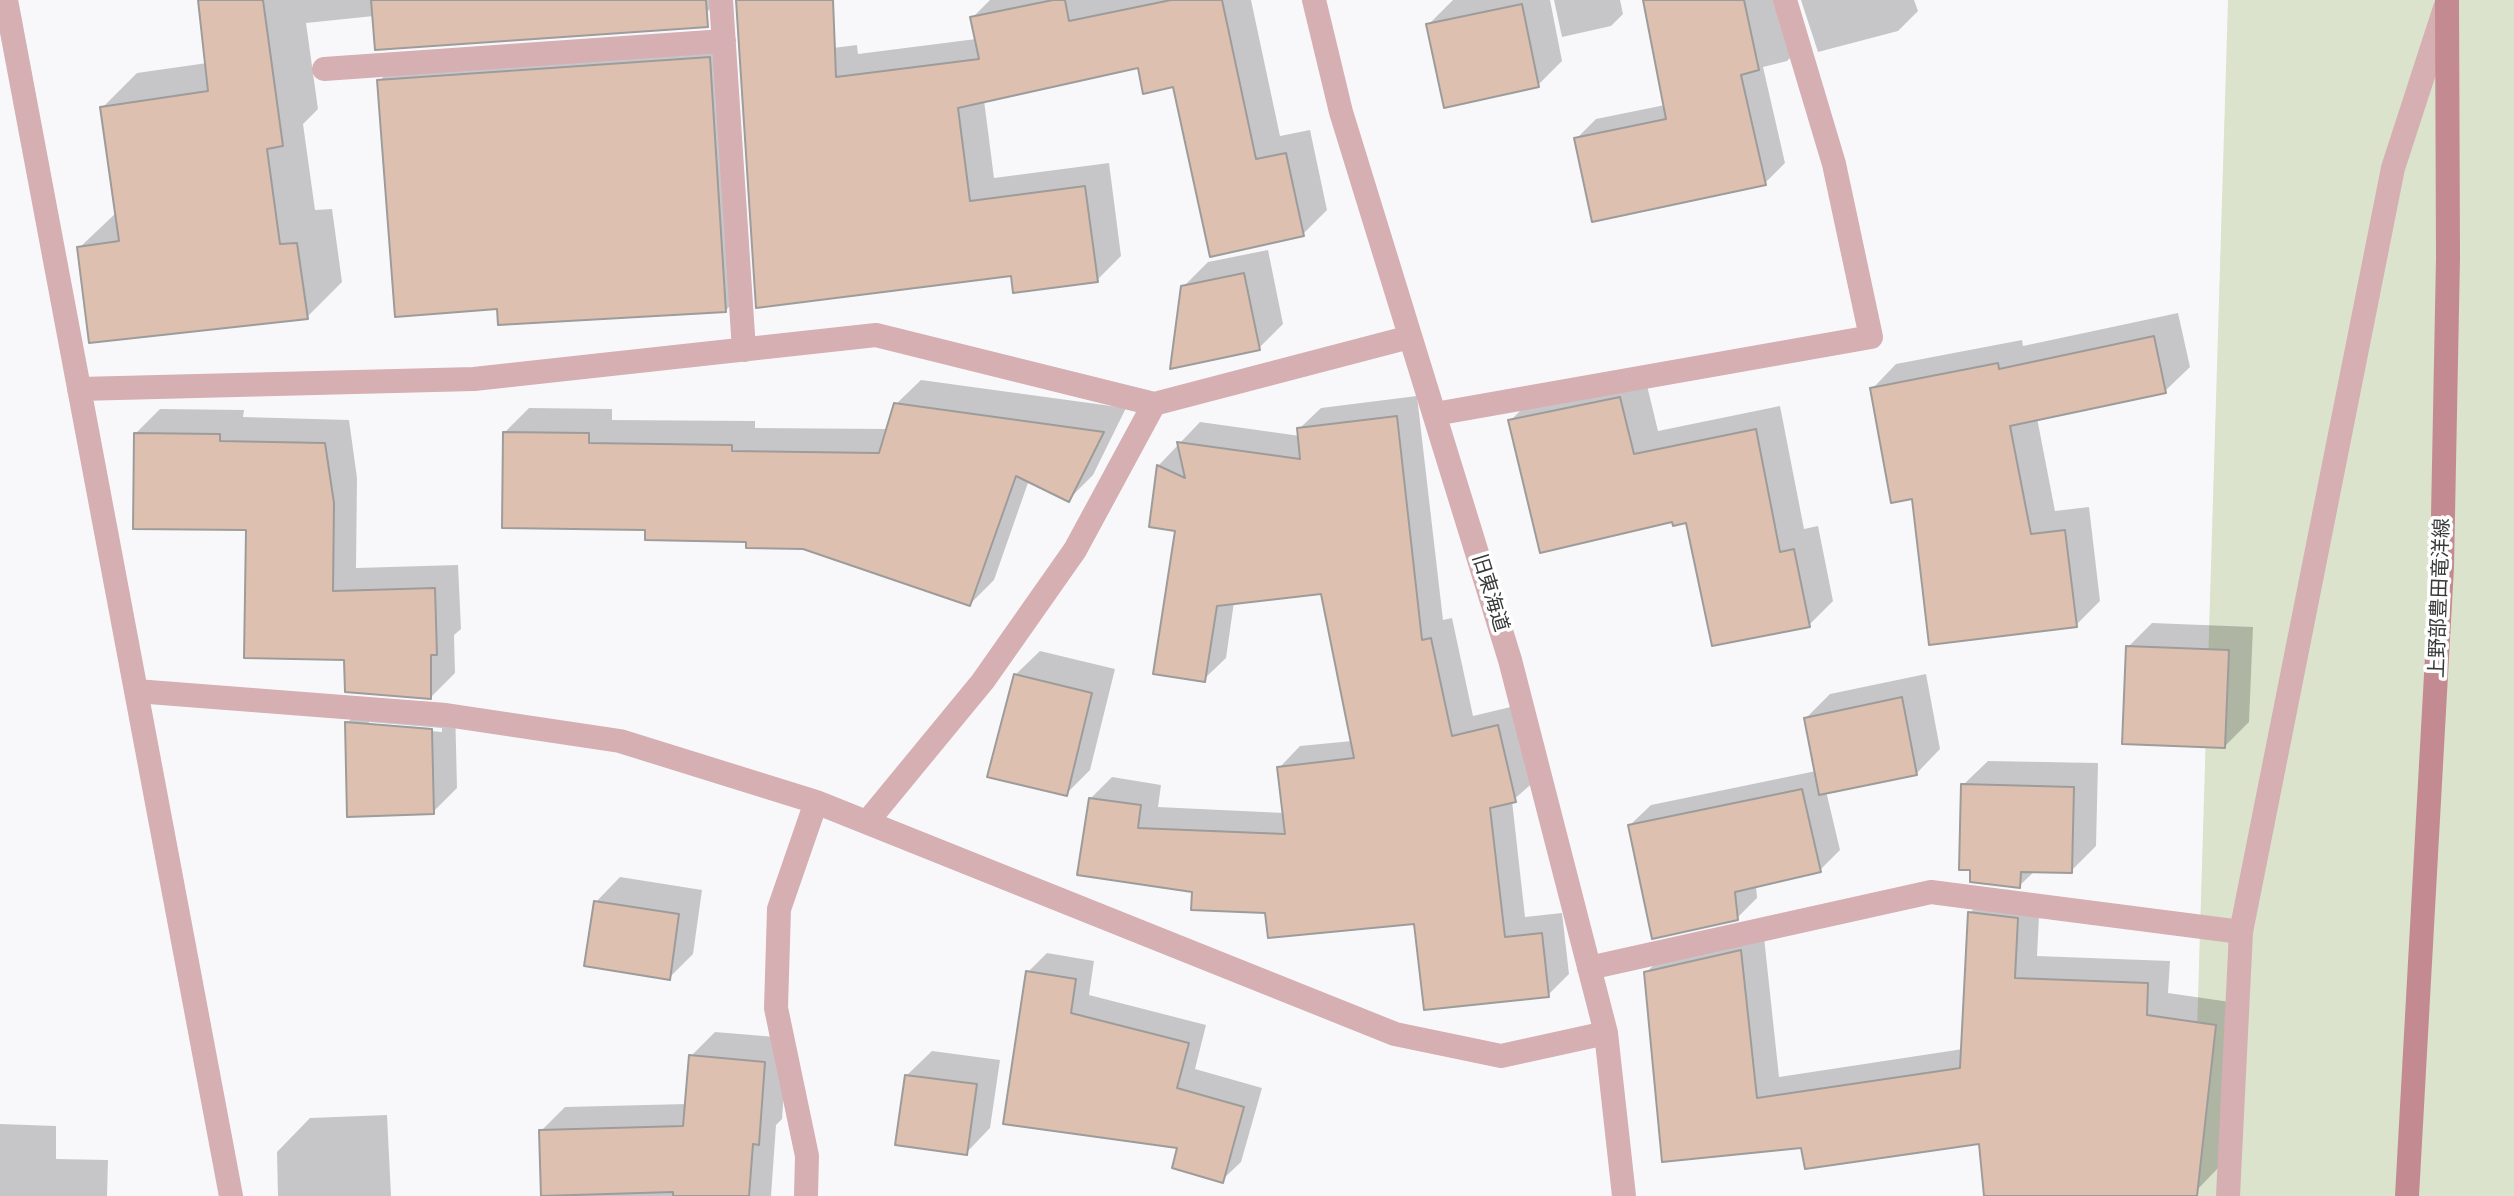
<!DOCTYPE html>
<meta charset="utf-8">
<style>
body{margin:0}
canvas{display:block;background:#f8f8fb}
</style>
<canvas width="2514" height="1196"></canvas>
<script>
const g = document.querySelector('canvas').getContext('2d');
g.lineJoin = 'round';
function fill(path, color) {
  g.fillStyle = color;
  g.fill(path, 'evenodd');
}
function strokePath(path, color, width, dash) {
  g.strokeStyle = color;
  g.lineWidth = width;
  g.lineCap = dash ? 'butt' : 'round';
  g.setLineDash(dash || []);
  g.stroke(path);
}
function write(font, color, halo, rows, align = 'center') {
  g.font = font + ' "Noto Sans","Noto Sans JP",sans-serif';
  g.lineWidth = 7;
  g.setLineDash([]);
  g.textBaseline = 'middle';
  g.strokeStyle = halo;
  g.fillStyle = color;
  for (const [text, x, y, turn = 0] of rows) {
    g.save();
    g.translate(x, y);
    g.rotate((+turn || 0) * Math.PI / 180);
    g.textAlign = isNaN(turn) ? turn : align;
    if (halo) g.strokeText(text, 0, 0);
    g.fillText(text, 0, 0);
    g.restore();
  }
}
fill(new Path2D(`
 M2228,0H2514V1196H2192Z`), '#dbe3cc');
fill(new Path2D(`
 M200,0H719L693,26L374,16L306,23L318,109L303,124L315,210L332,209L342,282L307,317L79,248L117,212L102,108L137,73L207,63Z
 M990,0H1251L1280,136L1310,130L1327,210L1303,234L1175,85L1139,66L984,100L994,178L1109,163L1121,256L1097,280L1012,274L768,56L857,45L858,54L976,39L972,18Z
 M1453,0H1550L1562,61L1538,85L1429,24Z
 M1554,0H1620L1623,14L1611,26L1562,37Z
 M1645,0H1796L1807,41L1787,61L1763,67L1785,163L1765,183L1576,139L1596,119L1665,105Z
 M1801,0H1914L1918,11L1898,31L1818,52Z
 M720,35L750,286L726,310L499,307L379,81L404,57Z
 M1268,250L1283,324L1259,348L1183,287L1208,262Z
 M2178,313L2190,367L2165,391L2037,418L2055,511L2089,507L2100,601L2076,625L1913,497L1872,389L1896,364L2022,340L2023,346Z
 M1644,373L1658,431L1780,406L1804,529L1818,526L1833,601L1809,625L1688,521L1674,519L1510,421L1534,397Z
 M921,380L1126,408L1093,475L1069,499L1029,480L994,580L970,604L803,547L648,528L505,432L529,408L612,409V420L755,421V428L889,429L896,404Z
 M1417,396L1443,620L1452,618L1473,716L1519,705L1536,780L1512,801L1525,917L1562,913L1569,974L1548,995L1416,921L1267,911L1194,891L1091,798L1112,777L1161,785L1158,807L1284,813L1279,768L1300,746L1352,741L1323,592L1234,602L1226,658L1204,679L1178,529L1151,525L1159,465L1200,422L1300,436L1299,429L1321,408Z
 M160,409L244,410L243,417L349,420L357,478L356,568L458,565L461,629L454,635L455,673L431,697L346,658L248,528L136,433Z
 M2152,623L2253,627L2249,722L2225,746L2128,647Z
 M1040,651L1115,669L1090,770L1066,794L1015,675Z
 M1926,674L1940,749L1916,774L1826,791L1840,850L1820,870L1756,885L1757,898L1737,918L1630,825L1651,805L1816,771L1806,718L1830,694Z
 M372,699L455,705L457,788L433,812L347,723ZM369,722L442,728V732L369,726Z
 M1988,761L2098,763L2096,846L2071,871L2036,870L2019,886L1963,785Z
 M620,877L702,890L693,954L669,978L596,902Z
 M1992,890L2040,896L2037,956L2170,961L2168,993L2237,1003L2219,1167L2197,1190L2132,1196H1986L1981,1142L1803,1146L1664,1160L1646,973L1668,950L1763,928L1779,1077L1963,1049L1970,913Z
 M1047,953L1094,961L1089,995L1206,1025L1195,1069L1262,1088L1241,1162L1222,1180L1180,1147L1028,972Z
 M715,1032L788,1038L782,1119L776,1125L771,1196H543L541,1131L565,1107L687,1104L691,1056Z
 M932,1051L1000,1060L990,1128L966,1153L907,1075Z
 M387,1115L391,1196H278L277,1152L310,1118Z
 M0,1124L56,1126V1159L108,1160L107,1196H0Z`), '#0003');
const building = new Path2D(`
 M198,0H263L283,146L267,149L280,244L297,243L308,319L89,343L77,247L119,241L100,107L208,91Z
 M371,0H706L708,27L375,50Z
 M736,0H833L836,77L979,59L970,17L1053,0H1065L1069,21L1171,0H1222L1256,159L1286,153L1304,236L1210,257L1173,87L1143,94L1138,68L958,108L970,201L1085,186L1098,282L1013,293L1011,276L756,308Z
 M1643,0H1744L1759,70L1741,75L1766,185L1592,222L1574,138L1666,119Z
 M1522,4L1539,87L1444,108L1426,24Z
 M710,57L726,312L498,325L497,309L395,317L377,80Z
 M1244,273L1260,350L1170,369L1181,286Z
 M2154,336L2166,393L2010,426L2031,534L2065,530L2077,627L1929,645L1912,499L1891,503L1870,388L1998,363L1999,369Z
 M1620,397L1634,454L1756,429L1780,552L1794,549L1810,627L1712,646L1686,523L1673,526L1672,522L1540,553L1508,420Z
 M894,403L1104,432L1069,502L1016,476L970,606L803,549L746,548V542L645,540V530L502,528L503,432L589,433V443L732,445V451L879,453Z
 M1397,416L1422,640L1431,638L1452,736L1498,725L1516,802L1490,808L1505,937L1542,933L1549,997L1424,1010L1414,924L1268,938L1265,913L1191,910L1192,892L1077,875L1089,798L1141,805L1138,828L1285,834L1277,767L1354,758L1321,594L1217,606L1205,682L1153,674L1175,531L1149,527L1157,465L1185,478L1177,442L1300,459L1297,428Z
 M134,433L220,434V441L325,443L334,503L333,591L435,588L437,655H431V699L345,692L344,660L244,658L246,530L133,529Z
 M2126,646L2229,650L2225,748L2122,744Z
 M1014,674L1092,693L1067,796L987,777Z
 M1902,697L1917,775L1819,795L1804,718Z
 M345,722L432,729L434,814L347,817Z
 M1961,784L2074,787L2072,873L2021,872L2020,888L1970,882V870H1959Z
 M1802,789L1821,872L1735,892L1738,920L1652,939L1628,825Z
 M594,901L679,914L670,980L584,966Z
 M1968,912L2018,918L2015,978L2148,983L2147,1015L2216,1025L2197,1196H1984L1979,1144L1805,1169L1801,1148L1662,1162L1644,972L1741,950L1757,1098L1960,1068Z
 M1026,971L1076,979L1071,1013L1189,1043L1177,1088L1244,1107L1223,1183L1172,1168L1177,1148L1003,1124Z
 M689,1055L765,1062L759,1145L753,1144L749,1196H673V1192L541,1196L539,1130L683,1126Z
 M905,1075L977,1084L967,1155L895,1145Z`);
fill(building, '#ddc0b0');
strokePath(building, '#9e9c9a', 2);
strokePath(new Path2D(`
 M6,0L231,1196
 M721,0L744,350
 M1314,0L1341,112L1510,660L1606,1033L1624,1196
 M324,69L724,41
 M79,389L474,379L876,335L1154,404L1410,337
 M1435,414L1871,337L1834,164L1785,0
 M136,691L446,715L620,741L816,802L1395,1034L1501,1056L1606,1033
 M867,822L983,681L1075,550L1154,404
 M1589,968L1931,892L2241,932
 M806,1196L807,1156L776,1008L779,909L816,802
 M2228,1196L2241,932L2393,168L2445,8`), '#d6afb3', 24);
strokePath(new Path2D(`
 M2407,1196L2442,567L2448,258L2447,0`), '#c38b91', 24);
write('20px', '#373839', '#fff', [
 ["旧東海道",1490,593,73],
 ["上野部豊田竜洋線",2440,598,-88]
]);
</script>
